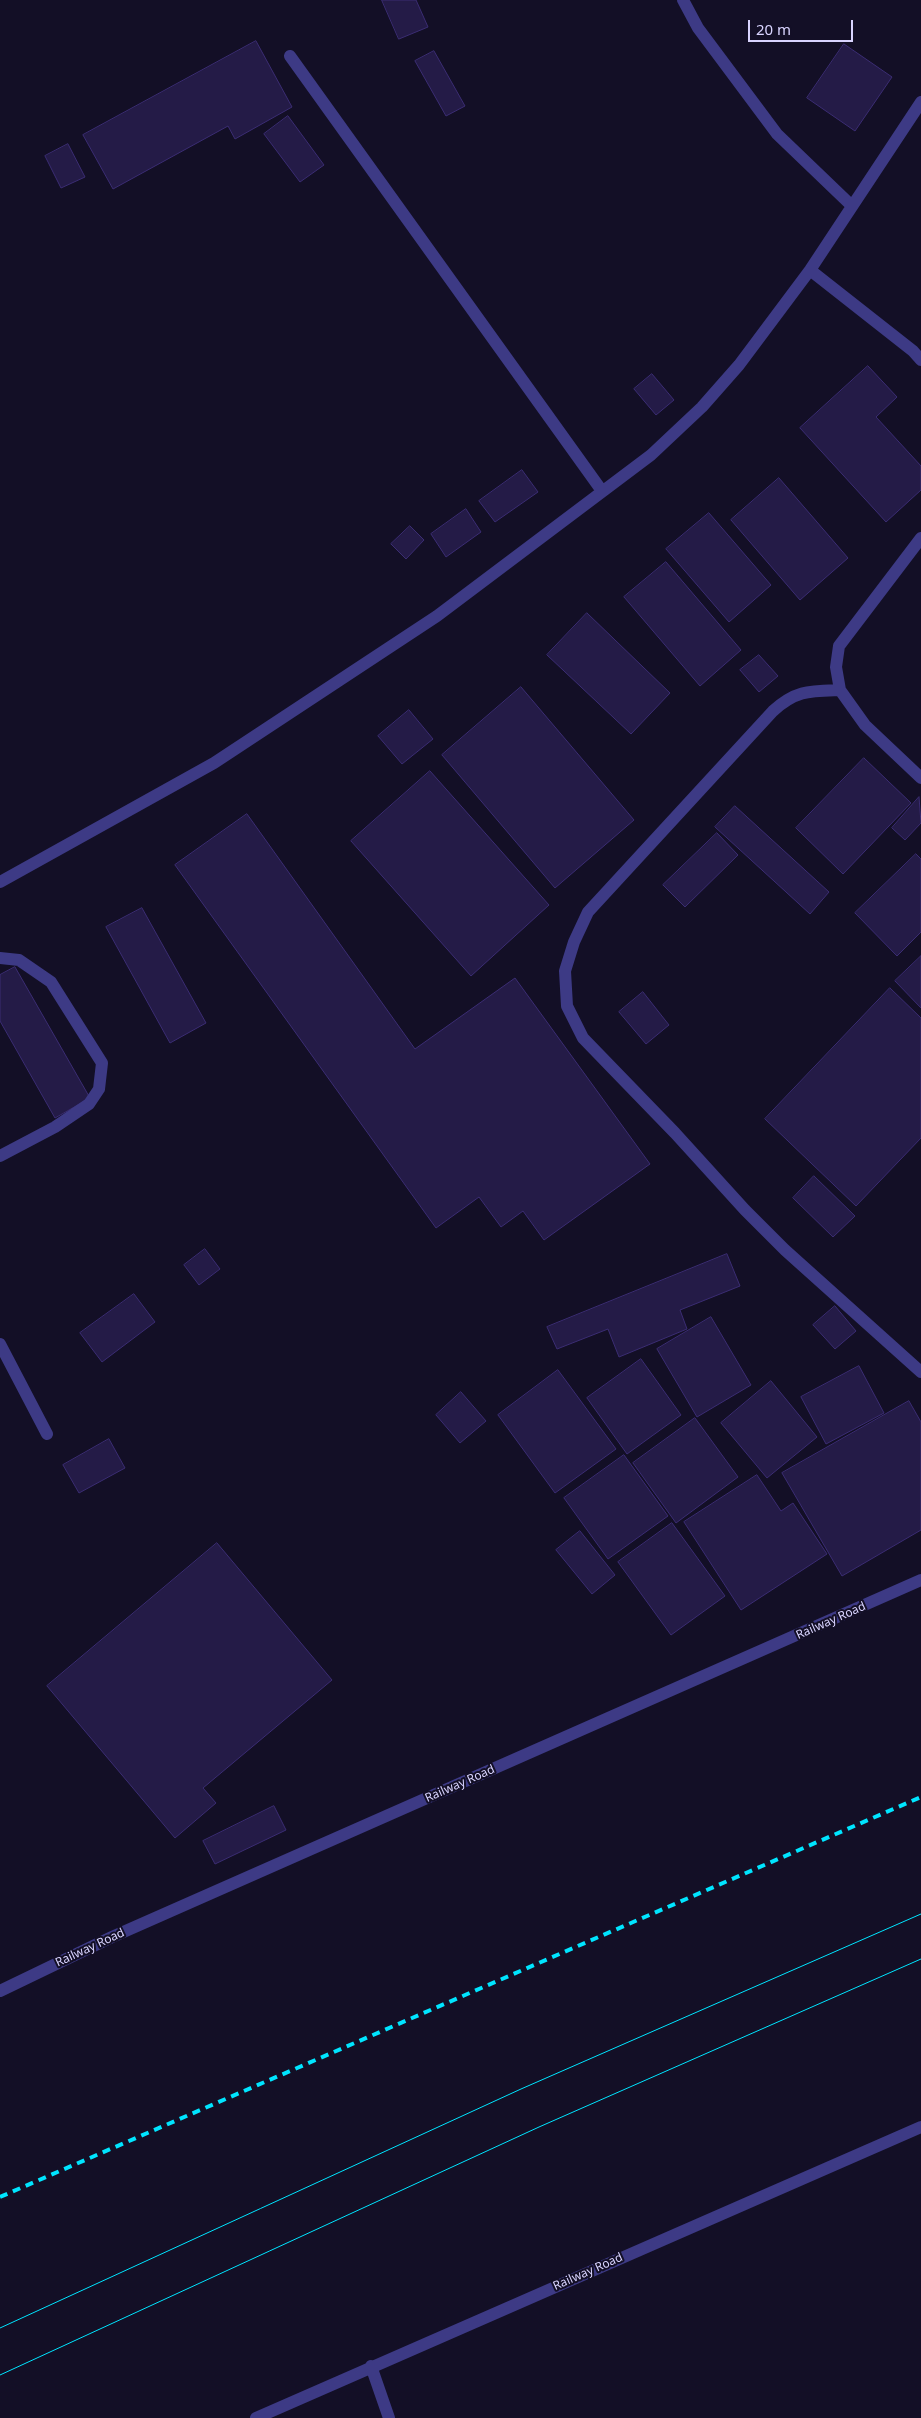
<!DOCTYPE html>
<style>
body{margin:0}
#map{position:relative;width:921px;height:2418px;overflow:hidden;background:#130f26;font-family:"Noto Sans",sans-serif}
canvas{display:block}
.scale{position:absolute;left:748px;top:20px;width:105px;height:22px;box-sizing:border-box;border:2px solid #d9d4ff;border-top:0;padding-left:6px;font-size:15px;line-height:18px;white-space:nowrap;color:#d9d4ff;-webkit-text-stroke:4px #130f26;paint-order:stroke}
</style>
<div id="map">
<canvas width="921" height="2418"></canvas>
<div class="scale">20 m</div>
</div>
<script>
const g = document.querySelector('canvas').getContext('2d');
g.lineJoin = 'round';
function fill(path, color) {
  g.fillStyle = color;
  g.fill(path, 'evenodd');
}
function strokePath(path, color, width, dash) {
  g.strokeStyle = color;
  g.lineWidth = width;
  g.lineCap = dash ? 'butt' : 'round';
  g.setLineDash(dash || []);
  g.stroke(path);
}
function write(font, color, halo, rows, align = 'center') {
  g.font = font + ' "Noto Sans",sans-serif';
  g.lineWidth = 4;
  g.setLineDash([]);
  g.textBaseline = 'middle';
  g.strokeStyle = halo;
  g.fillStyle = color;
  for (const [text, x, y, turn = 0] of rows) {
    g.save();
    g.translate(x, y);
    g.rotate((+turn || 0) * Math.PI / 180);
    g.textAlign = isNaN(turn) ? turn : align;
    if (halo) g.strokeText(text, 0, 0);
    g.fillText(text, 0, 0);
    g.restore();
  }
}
const building = new Path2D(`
 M382,0H416L428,27L399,39Z
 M256,41L292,107L235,139L228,126L113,189L83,135Z
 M844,44L892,77L855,131L807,98Z
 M434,51L465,106L446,116L415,61Z
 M288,116L324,165L300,182L264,134Z
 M68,144L85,177L61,188L45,156Z
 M868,366L897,397L876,417L921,466V490L886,522L800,428Z
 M652,374L674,400L656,415L634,389Z
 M522,470L538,492L495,522L479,501Z
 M779,478L848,558L800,600L731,520Z
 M466,509L481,532L446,557L431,534Z
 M709,513L771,585L729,622L666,549Z
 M410,526L424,540L406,559L391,544Z
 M666,562L741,650L700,686L624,597Z
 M587,613L670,693L631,734L547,655Z
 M759,655L778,676L759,692L740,670Z
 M521,687L634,820L555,888L442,755Z
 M409,710L433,739L402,764L378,736Z
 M864,758L911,803L843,874L796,828Z
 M430,771L549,905L471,976L351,841Z
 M919,797L921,823L905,840L892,828Z
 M735,806L829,892L810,914L715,827Z
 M247,814L415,1049L515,978L650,1164L544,1240L523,1211L501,1227L479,1197L436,1228L175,865Z
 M717,833L738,855L685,907L663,885Z
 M916,854L921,859V932L897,956L855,913Z
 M142,908L206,1023L170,1043L106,927Z
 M921,956V1008L895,981Z
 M15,967L90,1098L55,1118L0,1021V975Z
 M890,988L921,1018V1138L856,1206L765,1119Z
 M643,992L669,1025L646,1044L619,1012Z
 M814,1176L855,1216L833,1237L793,1198Z
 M205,1249L220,1269L199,1285L184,1265Z
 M727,1254L740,1286L680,1310L687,1329L619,1357L608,1329L557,1349L547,1327Z
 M134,1294L155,1322L102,1362L80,1333Z
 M835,1306L856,1331L835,1349L813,1325Z
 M711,1317L751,1385L697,1417L657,1349Z
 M641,1359L681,1415L627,1454L587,1398Z
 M859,1366L884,1413L826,1444L801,1397Z
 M558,1370L616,1449L555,1493L498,1415Z
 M771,1381L817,1437L767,1478L721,1423Z
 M461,1392L486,1421L460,1443L436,1415Z
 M909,1401L921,1422V1530L842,1576L782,1473Z
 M695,1418L738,1477L676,1523L633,1463Z
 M109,1439L125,1468L79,1493L63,1465Z
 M624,1455L668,1516L608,1559L564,1498Z
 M757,1475L781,1511L793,1503L827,1554L741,1610L684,1522Z
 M672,1523L725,1596L671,1635L618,1562Z
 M580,1531L615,1575L592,1594L556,1550Z
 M217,1543L332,1680L203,1788L216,1803L175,1838L47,1686Z
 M274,1806L286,1830L215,1864L203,1841Z`);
fill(building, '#241b47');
strokePath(building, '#3b2d73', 1);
strokePath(new Path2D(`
 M683,0L698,28L777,134L852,206
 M290,56L602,491
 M810,270L913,351L921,360
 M921,538L839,646L836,667L840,690L865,725L921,778
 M840,690C810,691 796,690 773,711L588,912L574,942L565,971L567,1006L583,1038L675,1133L745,1210L785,1250L921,1372
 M0,882L214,763L437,616L651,455L702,407L739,365L810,270L921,102
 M0,958L19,960L51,982L102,1063L99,1089L89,1104L55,1127L0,1156
 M0,1344L47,1434
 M0,1991L112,1937L921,1580
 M371,2366L389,2418
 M256,2418L921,2127`), '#3d3a85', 12);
strokePath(new Path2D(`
 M0,2328L521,2089L921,1914
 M0,2375L539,2127L921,1959`), '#00e5ff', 1);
strokePath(new Path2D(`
 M0,2197L921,1797`), '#00e5ff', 4, [8, 6]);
write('12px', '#d9d4ff', '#130f26', [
 ["Railway Road",831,1621,-24],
 ["Railway Road",460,1784,-24],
 ["Railway Road",90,1948,-25],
 ["Railway Road",588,2272,-24]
]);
</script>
